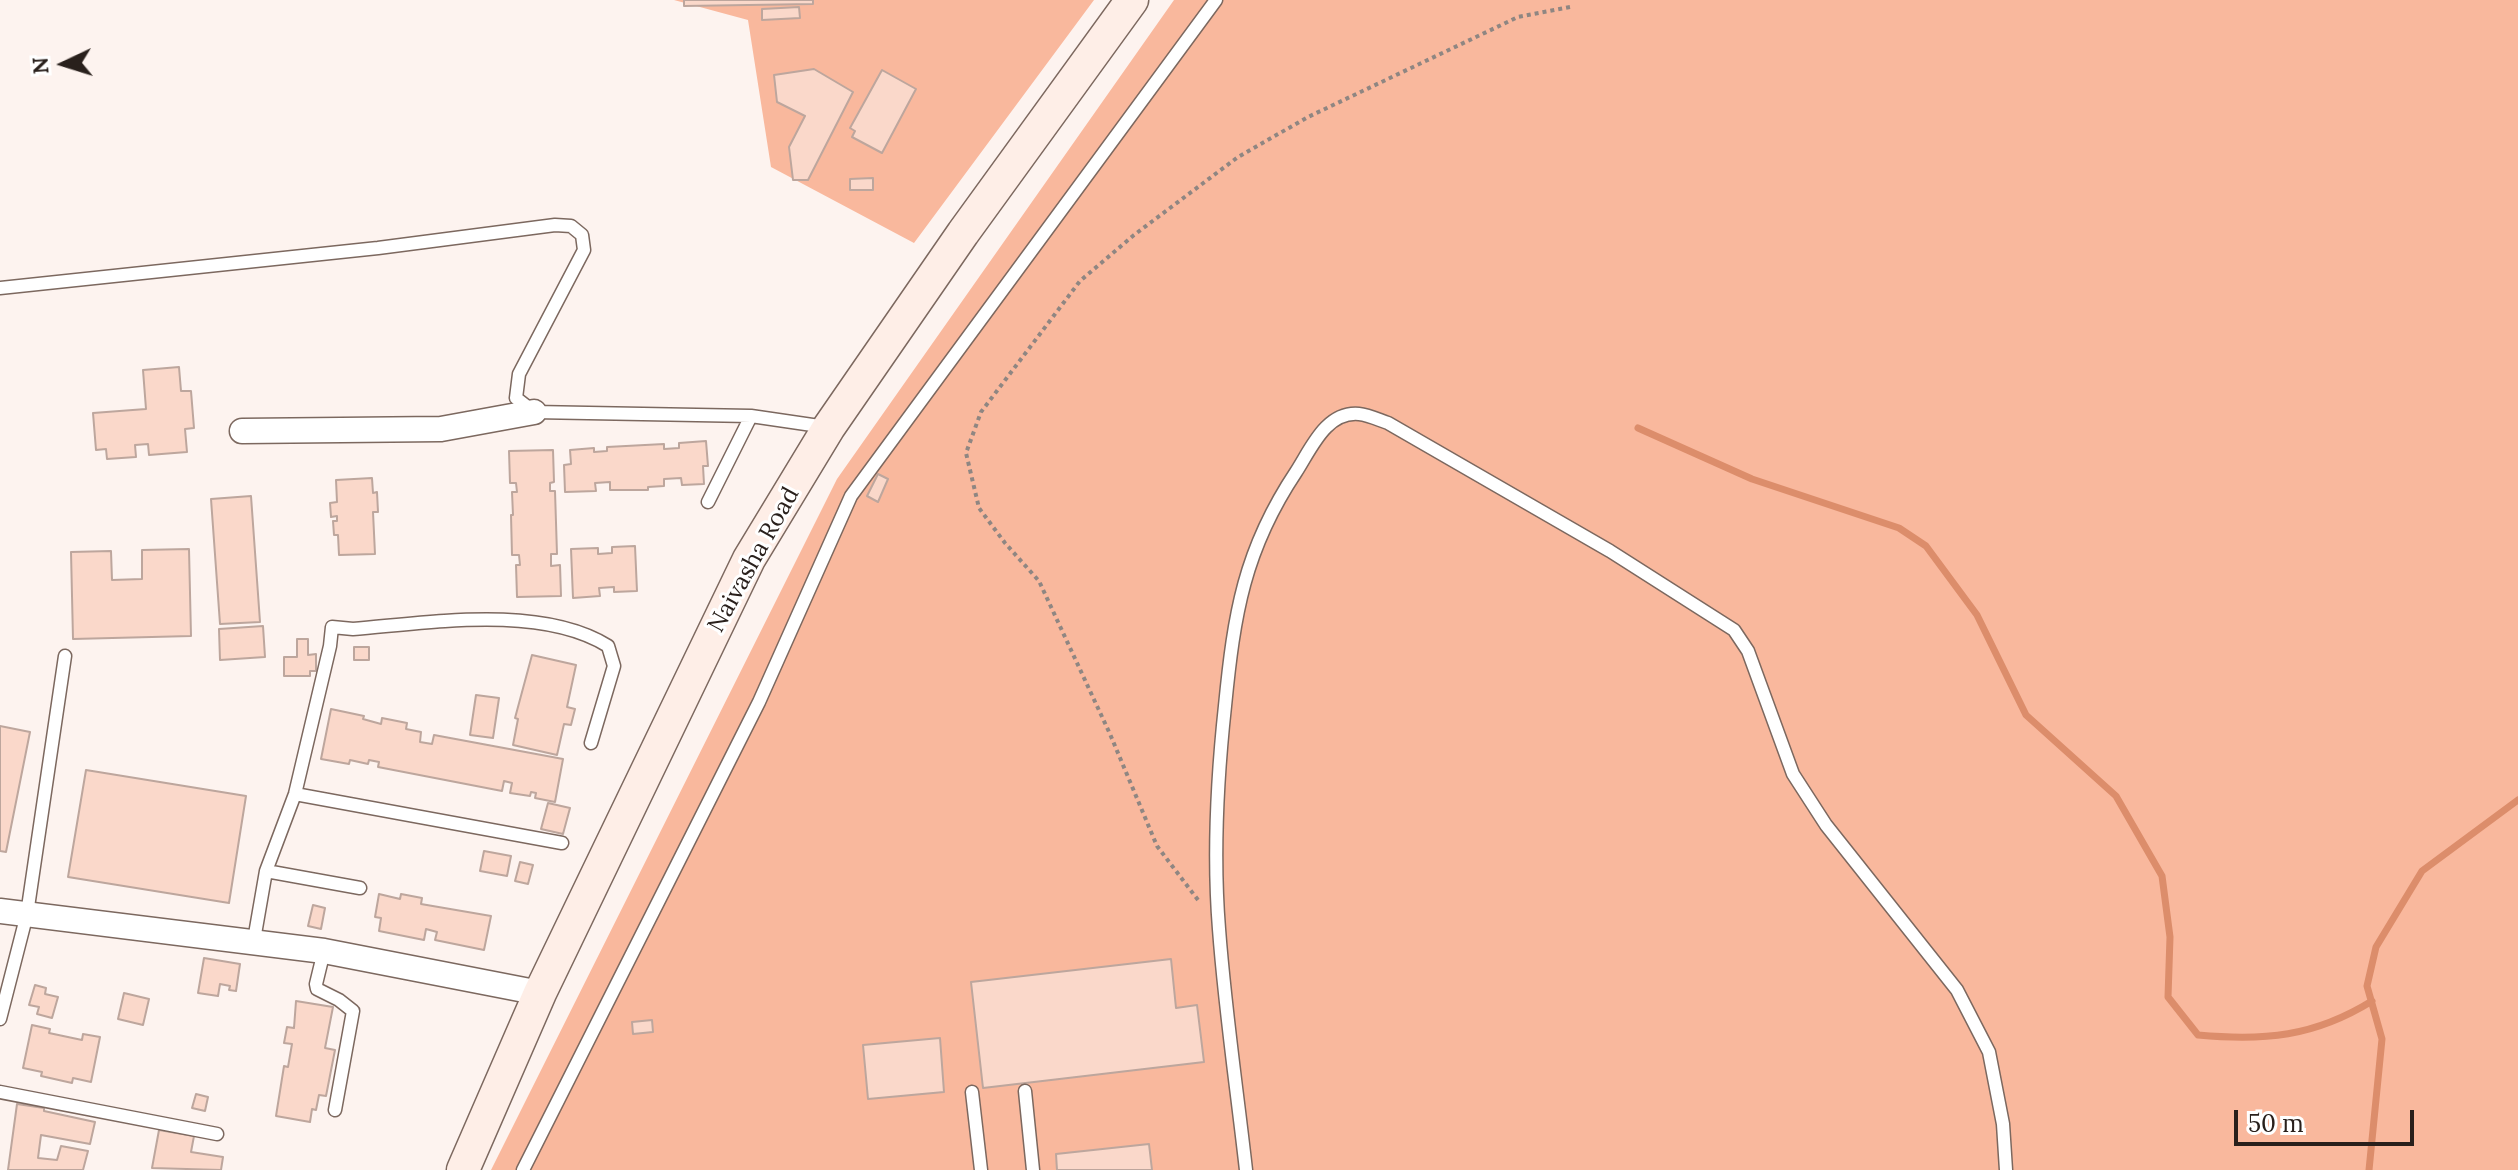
<!DOCTYPE html>
<style>
body{margin:0}
#map{position:relative;width:2518px;height:1170px;overflow:hidden;background:#fdf3ef;font-family:Lora,serif}
canvas{display:block}
.north{position:absolute;left:24px;top:24px;width:80px;height:80px;-webkit-text-stroke:6px #fff;paint-order:stroke;rotate:266deg;font-size:22px;font-weight:700;line-height:32px;text-align:center;color:#29201c}
.north::after{content:'';display:block;margin:auto;width:28px;height:36px;background:#29201c;clip-path:polygon(50% 0,100% 100%,50% 72%,0 100%)}
.scale{position:absolute;left:2234px;top:1110px;width:180px;height:36px;box-sizing:border-box;border:4px solid #29201c;border-top:0;padding-left:10px;font-size:24px;line-height:28px;white-space:nowrap;color:#29201c;-webkit-text-stroke:6px #fff;paint-order:stroke}
</style>
<div id="map">
<canvas width="2518" height="1170"></canvas>
<div class="north">N</div>
<div class="scale">50 m</div>
</div>
<script>
const g = document.querySelector('canvas').getContext('2d');
g.lineJoin = 'round';
function fill(path, color) {
  g.fillStyle = color;
  g.fill(path, 'evenodd');
}
function strokePath(path, color, width, dash) {
  g.strokeStyle = color;
  g.lineWidth = width;
  g.lineCap = dash ? 'butt' : 'round';
  g.setLineDash(dash || []);
  g.stroke(path);
}
function write(font, color, halo, rows, align = 'center') {
  g.font = font + ' Lora,serif';
  g.lineWidth = 6;
  g.setLineDash([]);
  g.textBaseline = 'middle';
  g.strokeStyle = halo;
  g.fillStyle = color;
  for (const [text, x, y, turn = 0] of rows) {
    g.save();
    g.translate(x, y);
    g.rotate((+turn || 0) * Math.PI / 180);
    g.textAlign = isNaN(turn) ? turn : align;
    if (halo) g.strokeText(text, 0, 0);
    g.fillText(text, 0, 0);
    g.restore();
  }
}
fill(new Path2D(`
 M674,0H1094L914,243L771,167L748,20Z
 M1174,0H2518V1170H491L837,479Z`), '#f9b89d');
strokePath(new Path2D(`
 M1638,428L1752,479L1899,528L1926,546L1977,615L2026,715L2116,796L2162,876L2170,937L2168,997L2198,1035C2264,1041 2314,1037 2372,1001
 M2369,1170L2382,1039L2367,986L2376,947L2422,871L2518,800`), '#dc8d6b', 7);
const building = new Path2D(`
 M684,0H813V4L684,6Z
 M799,7L800,18L762,20V9Z
 M814,69L853,92L808,180H793L789,147L805,116L777,102L774,75Z
 M882,70L916,89L882,153L852,137L855,131L850,128Z
 M873,178V190H850V179Z
 M179,367L181,391H191L194,428L185,429L187,452L149,455L148,444L135,445L136,457L107,459L106,449L96,450L93,413L146,409L143,370Z
 M706,441L708,466H703L704,484L682,485L681,478L664,479V486L648,487V490H610V482L595,483L596,491L565,492L564,465L571,464L570,450L594,448V452L607,451V447L664,444V449L679,448V443Z
 M553,450L554,482L550,483V491H555L557,554H551V566L560,565L561,596L517,597L516,565H520L519,555H512L511,515H513L512,492H517L516,483H510L509,451Z
 M878,474L888,479L878,502L867,496Z
 M372,478L373,493L377,492L378,512H373L375,554L339,555L338,535H334L333,521H337V516L331,517L330,503L337,502L336,480Z
 M251,496L260,622L220,624L211,499Z
 M635,546L637,591L614,592V587L599,588L600,596L573,598L571,549L598,548V554L612,553V547Z
 M189,549L191,636L73,639L71,552L111,551L112,580L142,579V550Z
 M263,626L265,657L220,660L219,629Z
 M297,639H308V655L316,654V671H310V676H284V657H297Z
 M354,647H369V660H354Z
 M532,655L576,665L567,707L575,709L571,725L564,724L557,755L513,745L518,719L515,718Z
 M476,695L499,698L493,738L470,735Z
 M331,709L364,716L363,719L381,724L382,718L407,723L406,729L421,732L420,742L432,744L434,735L563,759L555,802L535,798L536,793L531,792L530,796L510,793L512,783L504,781L502,791L378,767L379,762L369,760L368,764L350,760L349,764L321,759Z
 M0,726L30,732L6,852L0,851Z
 M86,770L246,796L229,903L68,877Z
 M548,803L570,808L563,834L541,829Z
 M484,851L511,856L507,876L480,871Z
 M520,862L533,865L528,884L515,881Z
 M379,894L400,899L401,894L422,898L421,904L491,916L484,950L435,940L437,932L426,929L424,940L379,931L381,918L375,917Z
 M313,905L325,908L321,929L308,926Z
 M204,958L240,964L236,991L229,990L230,986L220,984L218,996L198,993Z
 M1171,959L1176,1008L1197,1005L1204,1062L983,1088L971,982Z
 M35,985L46,988L45,994L58,997L52,1018L37,1014L39,1007L29,1005Z
 M124,993L149,999L143,1025L118,1019Z
 M296,1001L333,1007L325,1048L335,1050L326,1096L319,1095L316,1110L312,1109L310,1122L276,1116L284,1066L288,1067L292,1044L284,1043L287,1027L294,1028Z
 M652,1020L653,1032L633,1034L632,1022Z
 M32,1025L50,1029L49,1033L82,1040L83,1034L100,1037L91,1082L73,1078L72,1083L41,1076L42,1072L23,1068Z
 M940,1038L944,1092L868,1099L863,1045Z
 M196,1094L208,1097L205,1111L192,1108Z
 M17,1104L44,1108V1111L95,1122L90,1144L41,1135L38,1158L57,1160L61,1146L88,1151L83,1170H8Z
 M159,1130L194,1136L191,1152L223,1157L221,1170L152,1168Z
 M1149,1144L1152,1170H1057L1056,1154Z`);
fill(building, '#fad8ca');
strokePath(building, '#bda69d', 2);
const service = new Path2D(`
 M0,288L378,248L555,225L571,226L582,235L584,250L519,374L516,398L534,412L751,416L826,427
 M708,502L751,416
 M295,794L562,843
 M266,871L360,888
 M254,940L266,871L295,794L330,646L332,627L353,629C429,623 540,604 608,646L614,666L591,743
 M324,951L316,984L317,989L339,1000L353,1011L335,1110
 M0,1019L27,914L65,656
 M1025,1091L1033,1170
 M0,1092L217,1134
 M972,1092L981,1170
 M523,1170L759,702L851,496L1216,0
 M1246,1170C1237,1090 1225,1010 1219,929C1213,855 1217,780 1225,706C1234,614 1244,550 1296,472C1311,449 1326,411 1359,414C1369,415 1379,420 1388,423L1610,551L1734,630L1748,651L1793,774L1826,825L1957,990L1989,1052L2003,1124L2006,1170`);
const minor = new Path2D(`
 M242,431L441,429L534,412
 M0,911L324,951L540,993`);
const secondary = new Path2D(`
 M463,1170L540,993L749,559L829,427L963,233L1132,0`);
strokePath(service, '#7c685f', 15);
strokePath(minor, '#7c685f', 27);
strokePath(secondary, '#7c685f', 35);
strokePath(new Path2D(`
 M1198,900L1157,846L1110,734L1039,581L1005,543L979,508L966,453L981,412L1080,281L1134,235L1238,157L1308,117L1518,17L1570,7`), '#8f8682', 4, [4, 4]);
strokePath(service, '#fff', 12);
strokePath(minor, '#fff', 24);
strokePath(secondary, '#feeee7', 32);
write('24px', '#29201c', '#fff', [
 ["Naivasha Road",754,560,-61]
]);
</script>
